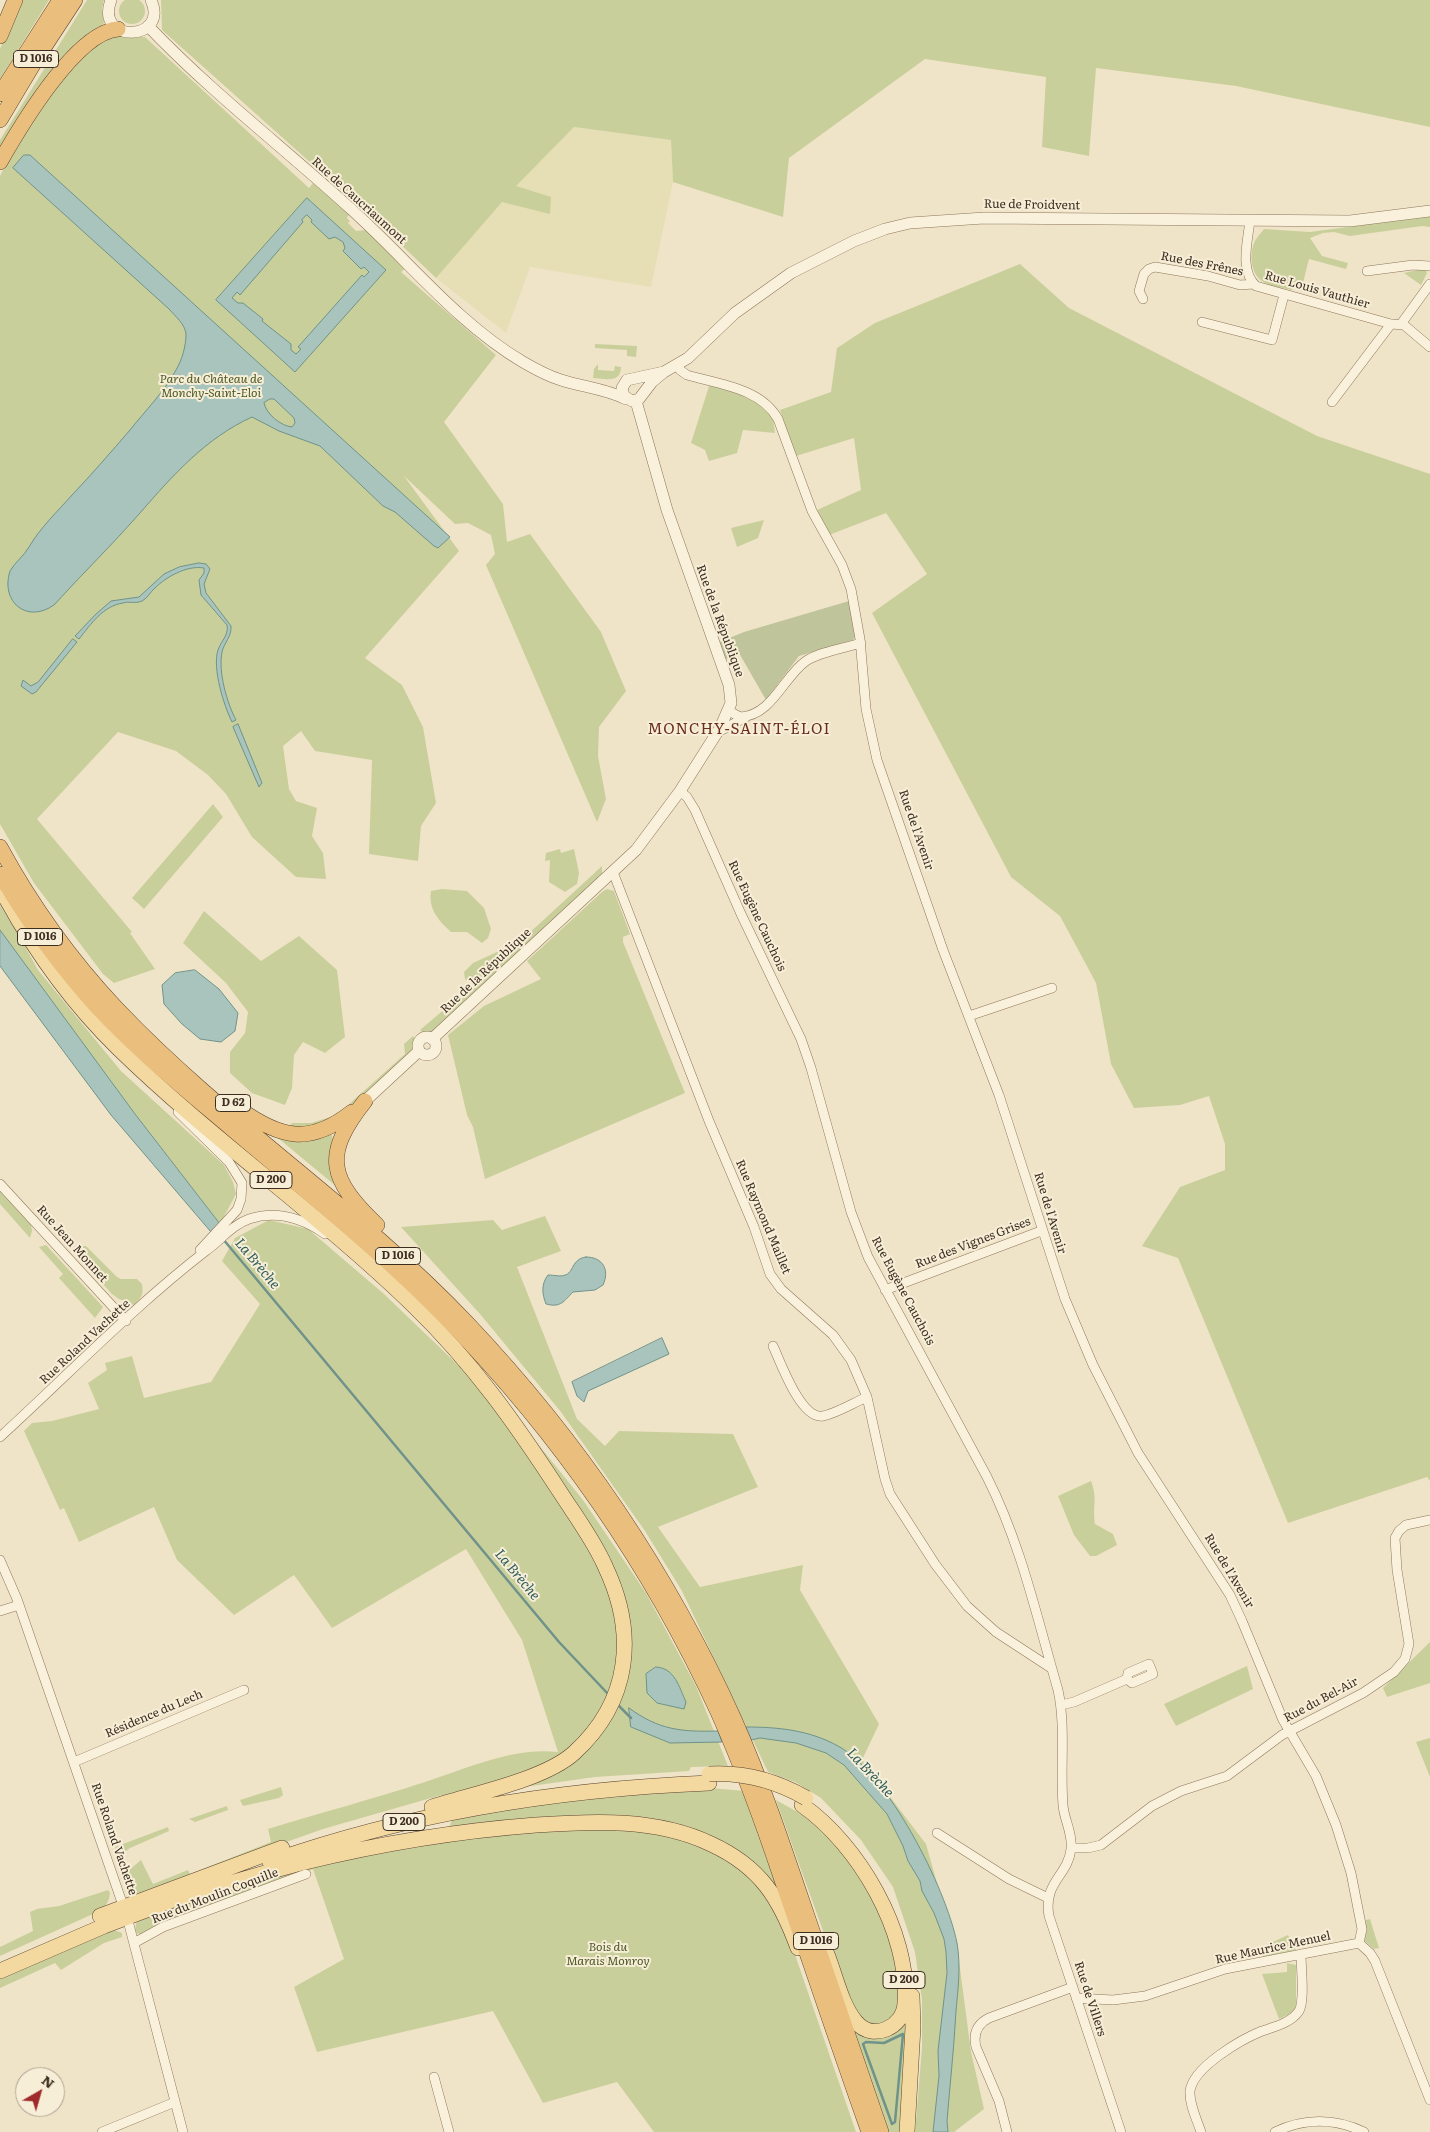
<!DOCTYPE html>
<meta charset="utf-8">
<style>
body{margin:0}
#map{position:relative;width:1430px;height:2132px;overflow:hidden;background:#f0e4c8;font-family:Literata,serif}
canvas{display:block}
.north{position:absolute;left:15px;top:2067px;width:50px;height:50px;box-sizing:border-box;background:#f7eed8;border:1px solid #ada18e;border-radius:50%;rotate:38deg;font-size:14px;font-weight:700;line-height:20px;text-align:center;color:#3d2e20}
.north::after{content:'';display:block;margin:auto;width:18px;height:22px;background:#9e2a2b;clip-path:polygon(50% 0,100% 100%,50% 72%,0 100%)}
</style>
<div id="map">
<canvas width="1430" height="2132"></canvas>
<div class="north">N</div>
</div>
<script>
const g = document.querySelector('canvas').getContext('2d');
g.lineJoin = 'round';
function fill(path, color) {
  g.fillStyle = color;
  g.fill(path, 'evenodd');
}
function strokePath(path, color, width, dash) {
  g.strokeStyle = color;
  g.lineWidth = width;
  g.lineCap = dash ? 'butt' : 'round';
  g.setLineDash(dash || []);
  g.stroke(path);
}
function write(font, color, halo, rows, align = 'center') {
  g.font = font + ' Literata,serif';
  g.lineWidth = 4;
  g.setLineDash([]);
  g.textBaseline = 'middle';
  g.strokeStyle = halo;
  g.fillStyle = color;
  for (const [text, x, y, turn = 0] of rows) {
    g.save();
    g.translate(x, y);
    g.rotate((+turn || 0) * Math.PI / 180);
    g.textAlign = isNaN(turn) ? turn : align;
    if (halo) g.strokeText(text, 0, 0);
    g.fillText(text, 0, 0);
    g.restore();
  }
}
fill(new Path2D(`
 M574,127L671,140L673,182L651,287L530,267L506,333L436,278L500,201Z`), '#e6deb5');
fill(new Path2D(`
 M119 11a13 13 0 1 1 26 0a13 13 0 1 1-26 0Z
 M21,0H49L0,79V49Z
 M87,0H104L102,9L104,23L96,31L0,155V140Z
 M161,0H1430V127L1236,86L1096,68L1089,156L1042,147L1046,77L925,59L789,158L783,217L673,182L671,140L574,127L516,186L551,197L550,214L502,202L436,278L372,217L375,213L374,209C369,205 366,203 359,206L162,30Z
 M108,37H145L309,188L313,183L349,214L347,218L350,221L348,223L356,231L365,230L406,268L401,272L496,355L444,422L503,504L507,542L530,534L601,632L626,691L599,727L598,756L606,799L597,822L486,565L495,554L491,535L468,523L455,524L404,476L459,551L365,658L402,685L423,727L436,803L421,826L418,861L369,854L372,760L315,751L301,731L283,746L289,789L296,801L317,808L312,836L323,853L326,879L296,877L252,837L226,794L208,775L176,751L118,732L37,819L132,932L130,933L155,969L114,983L103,974L34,883L0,824V176C27,124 60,71 108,37Z
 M1430,216V227L1422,226L1350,236L1334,232L1323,233L1310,238L1322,256L1348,263L1346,269L1309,259L1302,287L1294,284L1292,290C1282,288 1270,287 1262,281C1250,273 1249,253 1255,241C1257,237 1261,233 1264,229L1310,232Z
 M1020,264L1069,308L1317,436L1430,474V1481L1427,1477L1288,1523L1178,1258L1142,1246L1180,1187L1225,1170V1144L1209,1096L1180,1105L1134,1108L1111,1064L1096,983L1060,916L1011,877L872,613L927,574L886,513L829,535L817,510L861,490L854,438L796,456L780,410L831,392L837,348L875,323Z
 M1418,270H1426L1427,273L1421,285L1404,273Z
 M595,344L637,346L636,357L627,356V350L595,348Z
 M598,364V370L614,371L615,366L621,367C621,383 606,379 593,378L594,369Z
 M710,383L754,398L773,418L775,433L743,430L737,453L709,461L705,450L691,443Z
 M764,520L758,538L737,547L731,528Z
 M213,804L223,817L144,909L132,898Z
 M560,849L561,853L574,849L579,873L577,884L565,892L549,882L550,860L545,861L546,853Z
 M602,866V874L431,1034H424L420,1030L473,985L465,979L464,972L473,963L497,952L520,937H525Z
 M442,889L467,891L484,908L491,929L488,938L482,943L467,932H451C438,920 428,909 431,891Z
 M607,889L614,891L630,934L623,937V942L685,1093L485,1179L473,1127L467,1115L448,1035L484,1006L541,979L527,961L602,892Z
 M0,905L21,939L38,970L121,1071L224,1165L233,1182L236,1194L220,1224L135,1114L2,933L0,930Z
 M204,911L261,961L299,936L337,970L345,1037L325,1053L303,1042L294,1055L292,1088L285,1105L252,1093L230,1073V1052L245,1033L248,1012L226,983L183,943Z
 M413,1036L416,1041V1047L338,1119L319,1127H289L292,1123H311L337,1115L405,1054L404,1044Z
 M332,1134L337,1187L278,1138C303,1143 308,1143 332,1134Z
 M0,1190L31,1224L32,1231L30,1238L0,1204Z
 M545,1216L561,1251L517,1267L577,1419L605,1446L619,1431L733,1434L758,1487L658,1527L700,1587L803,1565L800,1590L879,1724L862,1760L926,1844L959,1961L971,2052L984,2109L954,2132H915L922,2048V2000L915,1952L893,1887L861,1840L821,1798L795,1782L768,1772L682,1591L645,1531L561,1412L480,1314L401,1227L493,1220L502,1230Z
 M269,1220L308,1229L384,1294L529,1433L583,1500L646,1593L696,1686L728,1766L691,1767L689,1771L595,1777L510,1789L546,1766L470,1790L438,1796L323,1829L140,1894C128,1893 125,1882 127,1872L141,1860L153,1884L188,1870L190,1874L271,1842L268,1829C320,1813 373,1799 425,1782C468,1768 513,1747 558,1752L522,1640L466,1549L332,1628L294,1575L234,1615L177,1560L154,1507L79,1542L64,1508L60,1510L24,1431L32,1423L52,1421L99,1409L88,1383L107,1370L105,1363L132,1356L144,1398L211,1382L260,1304L222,1261L235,1238Z
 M46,1245L103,1307L95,1318L59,1278L63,1274L39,1247Z
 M82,1246H86L117,1277L121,1279H137L142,1284C144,1295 141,1298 134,1305L119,1299L112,1294L73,1251Z
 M1091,1481C1098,1500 1092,1506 1095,1524L1113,1534L1117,1545L1096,1556H1090L1074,1535L1058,1496Z
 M1430,1642V1683L1387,1697L1383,1688Z
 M1247,1666L1253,1689L1176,1726L1164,1704Z
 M1430,1738V1777L1416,1742Z
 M688,1786L745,1791L780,1889H776L683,1829L448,1831L452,1819L515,1807Z
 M281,1787L283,1795L279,1798L243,1806L240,1800Z
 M776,1800L821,1825L874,1896L893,1951L901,1988V2008L882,2026H866L849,2003Z
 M227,1806L228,1810L195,1822L189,1819Z
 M601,1825L661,1833L715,1852L749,1874L780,1911L856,2132H654L617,2082L543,2103L493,2011L317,2052L294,1987L344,1959L313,1869L308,1871L303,1868L298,1869V1873L141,1935L135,1932L136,1923L144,1917L164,1912L224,1888L262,1876L445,1839Z
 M168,1827L169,1831L130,1848L122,1854L116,1851L115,1847Z
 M108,1890L110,1893L109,1899L104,1909L0,1956V1947L33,1931L30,1912L37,1909L59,1906Z
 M1370,1919L1379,1948L1374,1949L1363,1939L1366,1920Z
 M114,1930L122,1933V1937L104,1943L61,1970L55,1963L0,1988V1976Z
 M1288,1935L1296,1950L1263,1957L1260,1948Z
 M1287,1963L1296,1965V2004L1294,2012L1279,2019L1262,1974L1287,1972Z
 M907,2016L903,2132H888L853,2030L864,2035Z`), '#c9cf9b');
fill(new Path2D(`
 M849,601L855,637L853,640L799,656L766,700L739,653L724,660L717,643L744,632Z`), '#bfc49a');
const water = new Path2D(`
 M24,155H30L450,537L438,548L434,546L395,512L383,506L320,446L279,431L252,417C206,438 173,475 140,513C112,545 82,574 54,605C27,624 0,602 10,571C15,562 24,556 29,547C40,528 57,512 72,495C92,474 111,452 130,430C145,411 164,392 176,370C182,360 186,346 186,334C185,324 175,316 169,309L13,168ZM270,399H274L294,418L295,423L292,427C281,426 266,414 264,403Z
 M307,198L386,270L295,372L216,300ZM307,215L312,220L311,222L329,239L335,237L343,242L345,248L343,251L361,269L364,267L369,272L364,277L362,275L298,347L301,349L296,354L291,350V344L262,321L263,319L243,303H238L232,298L237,292L240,295L303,222L302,220Z
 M199,563L206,564L210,569L204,584L206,593L231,626C232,636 224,643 222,652C218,672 227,703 236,720L232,722C224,706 212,668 218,650C221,641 229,635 227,625L201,595L199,580L204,573V568C187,565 166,577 155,588C150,592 148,598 142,601C135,604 129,601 123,603C103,606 91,624 79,639L75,636L96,614L111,601L139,597L164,574L179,567Z
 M73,639L77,642L36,692L32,694L21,686L23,680L31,686L38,682Z
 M238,724L262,783L259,787L233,727Z
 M0,930L135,1114L220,1224L211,1232L111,1115L0,966Z
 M195,970L219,989L238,1013L235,1031L221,1042L200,1039L182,1024L164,1004L162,985L175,973Z
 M586,1257C603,1257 610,1270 603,1285L595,1290L573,1292C564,1301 561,1308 546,1304C542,1294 541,1284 548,1275C554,1275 561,1277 565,1275C574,1273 571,1259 586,1257Z
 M662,1338L669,1354L588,1391L584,1402L577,1396L572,1382Z
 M656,1667C675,1668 679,1687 686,1702L684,1709L657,1703L647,1693L646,1674Z
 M629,1708C659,1730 681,1732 718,1731L722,1742L670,1743L631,1727Z
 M746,1727C778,1727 809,1730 838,1746C888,1773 946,1888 957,1943C961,1966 958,1989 956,2011C954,2048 950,2084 947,2121L948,2132H933L939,2076L938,2051L947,1973L946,1952L944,1939L934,1913L922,1891L920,1881L908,1861L903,1846L887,1814L844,1765L826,1753L796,1743L760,1738L751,1740Z`);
fill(water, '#a9c4bc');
strokePath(water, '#6f938a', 1);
strokePath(new Path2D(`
 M223,1239L559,1642L609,1695
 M617,1704L631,1718
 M903,2034L895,2122L892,2124L863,2044L866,2042L884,2043Z`), '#6f938a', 2.5);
const minor = new Path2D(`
 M1250,220C1248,241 1239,270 1256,286L1391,324L1404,325L1430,347
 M1367,271L1413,265L1430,266
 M1143,299L1139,291L1144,274L1149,269L1155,267L1208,276L1240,285L1253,284
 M1202,322L1272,340L1284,295
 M1401,324L1430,284
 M677,365L680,370L687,375C718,384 761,388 778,419L812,511L842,565L851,589L860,639L866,709L877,760L943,950L999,1095L1065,1299L1093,1365L1138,1453L1230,1595L1242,1621L1283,1720L1316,1776L1336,1825L1351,1873L1362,1929L1359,1943L1370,1953L1375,1961L1430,2100
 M1332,402L1391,324
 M729,711L740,717C772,716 784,676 806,661C819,652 845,648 861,643
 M718,732L746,717
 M680,791L687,797L695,810L741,914L801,1039L811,1068L851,1212L868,1257L987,1477C1021,1544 1037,1618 1058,1690C1066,1727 1060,1767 1063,1805C1064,1820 1073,1833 1071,1849C1068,1876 1043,1882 1049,1916L1121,2132
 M613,872L709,1121L754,1227L770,1274L781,1289L833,1335L851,1360L867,1397L885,1479L890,1494L935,1564L967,1606L996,1632L1051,1668
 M969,1016L1052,988
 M178,1112L229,1162L242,1183L241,1199L237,1210L200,1250
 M0,1184L126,1321
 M885,1290L1041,1231
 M773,1346C781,1363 801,1420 823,1416C837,1413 853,1403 867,1397
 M0,1437C68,1375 133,1307 207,1250C221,1240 232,1225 249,1219C277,1210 302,1218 325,1234
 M0,1560L17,1599L127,1917L183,2132
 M0,1611L19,1605
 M1061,1705L1074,1702L1127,1679L1132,1683L1153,1674L1149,1664L1128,1673L1127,1679
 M74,1762L244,1690
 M937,1833L1009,1879L1048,1898
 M1071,1848H1088L1101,1845L1152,1806L1181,1791L1227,1776L1282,1735L1363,1693L1394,1672L1405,1659L1409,1644L1397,1570L1395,1538L1399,1531L1406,1525L1430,1520
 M134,1943L163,1927L306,1874
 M1076,1998L1113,2000L1145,1996L1225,1969L1359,1943
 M434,2077L449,2132
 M102,2132L175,2102
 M1007,2132L999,2101L976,2047C973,2034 977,2024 989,2018L1073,1987
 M1201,2132C1197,2120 1189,2104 1190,2091C1193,2067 1242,2039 1262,2031C1274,2027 1291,2023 1299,2011C1305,2001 1301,1968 1301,1954
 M1275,2132C1304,2118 1335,2118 1364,2132`);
const tertiary = new Path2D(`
 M111,0C94,44 170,42 151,0
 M148,26C211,92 284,148 351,209C408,260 457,323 523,362C535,369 548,376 561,380C583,387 606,389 626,399
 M664,372L627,380L622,388L624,396L632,401L639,399L652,382L664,372L688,358L735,313L791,273L854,241L885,229L910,223L984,218L1350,221L1430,211
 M418 1046a9 9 0 1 1 18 0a9 9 0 1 1-18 0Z
 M432,1039L636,850L680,791L720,728L731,703L729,685L667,510L636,401
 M365,1101L419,1051`);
const primary = new Path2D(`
 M1,889C32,947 71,1002 118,1048C211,1139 319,1214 412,1304C474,1364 516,1424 562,1495C577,1518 594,1541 605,1566C637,1633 631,1701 574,1753C544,1780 472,1794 432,1807
 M802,1805C858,1844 910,1932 905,2003C904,2027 873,2042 856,2022C841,2005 835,1973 826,1952
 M270,1862C412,1812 560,1789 709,1783
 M177,1899C218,1887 259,1874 301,1863C378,1844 456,1831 536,1825C594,1821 657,1818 711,1844C761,1867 780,1899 798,1948
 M100,1916L282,1848
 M0,1971L104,1926L186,1895
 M907,2132L913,2027L912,1996`);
const trunk = new Path2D(`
 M0,36L15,0
 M0,94L60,0
 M0,120L37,58L75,0
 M0,162C20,127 76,32 118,29
 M0,847C32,906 71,960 117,1009C225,1123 359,1209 467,1323C577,1439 668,1573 734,1719C762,1782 784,1848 806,1913C831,1986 856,2059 881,2132
 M0,874C28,922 60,966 97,1007C138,1051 185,1089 231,1128C304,1190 381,1251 448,1320C559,1434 651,1567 718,1712C742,1766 763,1823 782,1880C811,1964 839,2048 869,2132
 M365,1101C322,1155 329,1179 377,1225
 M238,1108C280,1138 309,1146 352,1112`);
strokePath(minor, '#8d765c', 10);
strokePath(tertiary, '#8d765c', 12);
strokePath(primary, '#5b4430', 16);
strokePath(trunk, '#5b4430', 16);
strokePath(minor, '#faf1dc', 9);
strokePath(tertiary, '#faf1dc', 11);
strokePath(primary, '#f3d9a0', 15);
strokePath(trunk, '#eabe7c', 15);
const primaryBridge = new Path2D(`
 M709,1774C744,1772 775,1780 806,1798`);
strokePath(primaryBridge, '#5b4430', 16, []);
strokePath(primaryBridge, '#f3d9a0', 15);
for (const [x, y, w] of [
 [36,59,45],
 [40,937,45],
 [233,1103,35],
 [271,1180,42],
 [398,1256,45],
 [404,1822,42],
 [816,1941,45],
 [904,1980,42]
]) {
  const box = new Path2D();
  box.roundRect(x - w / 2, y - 8.5, w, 17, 4);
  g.fillStyle = '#f7eed8';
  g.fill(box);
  strokePath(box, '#3d2e20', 1);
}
write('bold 11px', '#3d2e20', null, [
 ["D 1016",36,59],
 ["D 1016",40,937],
 ["D 62",233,1103],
 ["D 200",271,1180],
 ["D 1016",398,1256],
 ["D 200",404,1822],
 ["D 1016",816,1941],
 ["D 200",904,1980]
]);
write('12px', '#3d2e20', '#f7eed8', [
 ["Rue de Caucriaumont",359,201,42],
 ["Rue de Froidvent",1032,205,1],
 ["Rue des Frênes",1202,264,11],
 ["Rue Louis Vauthier",1317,290,16],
 ["Rue de la République",720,621,70],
 ["Rue de l'Avenir",916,830,71],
 ["Rue Eugène Cauchois",757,916,65],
 ["Rue de la République",486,971,-43],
 ["Rue de l'Avenir",1050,1213,73],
 ["Rue Raymond Maillet",763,1217,67],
 ["Rue des Vignes Grises",973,1243,-21],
 ["Rue Jean Monnet",72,1244,48],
 ["Rue Eugène Cauchois",903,1291,62],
 ["Rue Roland Vachette",85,1342,-43],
 ["Rue de l'Avenir",1229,1571,59],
 ["Rue du Bel-Air",1321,1700,-28],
 ["Résidence du Lech",154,1714,-23],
 ["Rue Roland Vachette",114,1839,71],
 ["Rue du Moulin Coquille",215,1896,-21],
 ["Rue Maurice Menuel",1273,1948,-12],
 ["Rue de Villers",1090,1999,72]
]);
write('italic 12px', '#4d5a26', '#f7eed8', [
 ["Parc du Château de",211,379],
 ["Monchy-Saint-Eloi",211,393],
 ["Bois du",608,1947],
 ["Marais Monroy",608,1961]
]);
write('italic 14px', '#2f5d5a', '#f7eed8', [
 ["La Brèche",257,1264,50],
 ["La Brèche",517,1575,50],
 ["La Brèche",870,1773,47]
]);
g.letterSpacing = '1px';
write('15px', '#6b2e1e', '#f7eed8', [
 ["MONCHY-SAINT-ÉLOI",739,730]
]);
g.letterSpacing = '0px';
</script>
